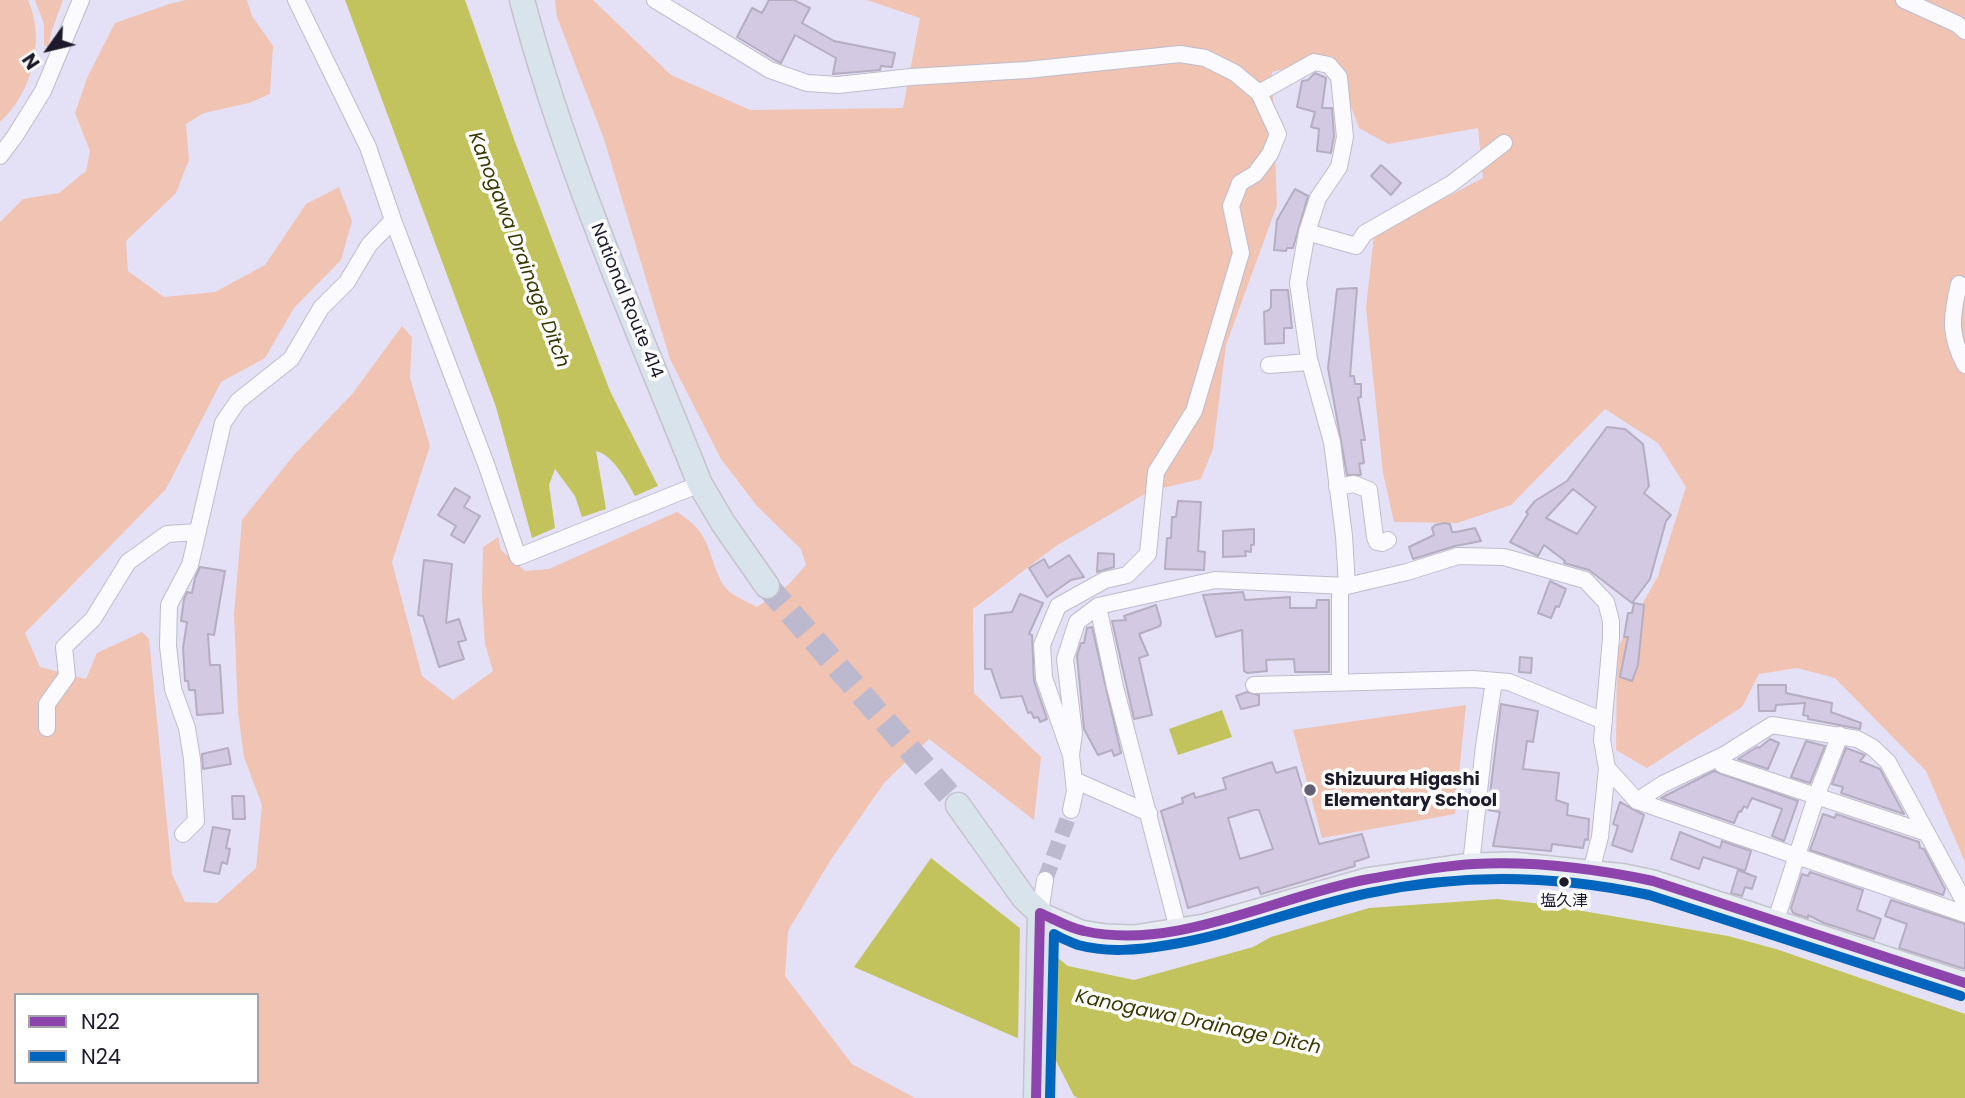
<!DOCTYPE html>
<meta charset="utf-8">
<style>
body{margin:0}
#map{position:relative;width:1965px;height:1098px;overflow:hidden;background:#e4e1f7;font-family:Poppins,sans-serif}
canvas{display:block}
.legend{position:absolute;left:14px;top:993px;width:245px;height:91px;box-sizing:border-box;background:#fff;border:2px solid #a4a3aa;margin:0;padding:9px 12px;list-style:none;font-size:21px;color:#1c1a2b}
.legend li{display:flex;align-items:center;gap:14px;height:35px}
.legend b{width:35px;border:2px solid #a4a3aa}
.north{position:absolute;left:14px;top:14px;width:70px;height:70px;-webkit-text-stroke:5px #fff;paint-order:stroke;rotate:236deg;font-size:19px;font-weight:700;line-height:28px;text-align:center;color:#1c1a2b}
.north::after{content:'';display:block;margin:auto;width:24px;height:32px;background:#1c1a2b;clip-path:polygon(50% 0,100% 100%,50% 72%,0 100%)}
</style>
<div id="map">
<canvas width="1965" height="1098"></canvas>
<ul class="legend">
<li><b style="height:9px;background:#8e44ad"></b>N22</li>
<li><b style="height:9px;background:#0065bd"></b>N24</li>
</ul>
<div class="north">N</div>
</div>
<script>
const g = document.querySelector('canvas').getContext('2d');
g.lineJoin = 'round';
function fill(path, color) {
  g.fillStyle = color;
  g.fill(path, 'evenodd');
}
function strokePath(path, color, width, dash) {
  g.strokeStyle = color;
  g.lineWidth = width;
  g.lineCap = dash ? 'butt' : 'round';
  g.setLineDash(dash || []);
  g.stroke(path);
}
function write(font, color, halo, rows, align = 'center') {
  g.font = font + ' Poppins,"Noto Sans JP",sans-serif';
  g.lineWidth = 7;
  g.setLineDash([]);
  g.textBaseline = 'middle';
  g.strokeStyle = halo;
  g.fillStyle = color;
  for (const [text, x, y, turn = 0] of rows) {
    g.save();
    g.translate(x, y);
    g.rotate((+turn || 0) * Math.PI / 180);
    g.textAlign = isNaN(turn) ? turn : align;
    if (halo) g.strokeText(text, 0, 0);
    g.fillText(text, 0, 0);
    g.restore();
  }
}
fill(new Path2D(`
 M0,0H28C46,40 32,93 0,122Z
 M35,0H63L52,30L48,47L44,45V24Z
 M186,0H247L252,16L273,46L270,94L249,103L204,113L186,124L189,160L176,193L126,241L128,271L164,297L215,292L265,265L306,204L339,187L352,221L341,260L294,308L265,358L221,382L166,489L25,633L40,667L86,679L97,653L142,632L149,639L172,874L185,902L217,903L256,868L262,805L244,757L238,712L234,614L242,520L294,455L353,393L402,326L412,337L410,378L430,446L392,562L422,676L453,700L493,671L485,644L482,599L483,547L498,537L501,550L525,571L549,569L677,512C714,534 706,556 724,586C730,595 748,602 757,607L788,585L806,565L801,549L757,506L721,459L670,359L604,139L557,17L555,0H593L671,75L750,110L903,108L920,18L867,0H1965V862L1926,771L1835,678L1797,668L1759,674L1742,707L1647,768L1616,750L1617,649L1658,576L1686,487L1658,443L1605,409L1511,505L1457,523L1394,522L1383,473L1366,308L1374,235L1483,178L1478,128L1388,144L1359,128L1332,56L1272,72L1277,205L1226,345L1213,449L1201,479L1150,491L1056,546L973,609L974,693L1041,757L1034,820L929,739L884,783L830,861L788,931L785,976L852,1064L915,1098H0V222L23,199L59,193L86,171L90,151L75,113L88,76L115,23L169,4ZM16,995H257V1082H16Z
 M1466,705L1455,814L1322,838L1293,730Z`), '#f0c3b3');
fill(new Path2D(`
 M345,0H465L515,142L610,391L658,486L635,496C627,481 613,455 596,451L606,509L582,517L575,496L555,469L549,485L555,528L532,538L496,407Z
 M1222,710L1232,737L1178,755L1169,729Z
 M931,858L1068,966L1134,980L1253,947L1271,937L1369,908L1497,899L1542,904L1728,936L1776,949L1965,1014V1098H1078L1074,1096L1050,1049L1015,1037L854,967Z`), '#c2c35d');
fill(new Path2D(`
 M1020,924L1054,950L1047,1051L1018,1042Z`), '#e4e1f7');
const building = new Path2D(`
 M769,0H794L810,8L802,23L834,41L895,53L892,67L881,66L880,70L833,74L836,58L795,35L781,63L775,60L737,37L752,8L762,13Z
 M1315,73L1326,78L1322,108H1332L1334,136L1331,153L1317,151L1319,129L1311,127L1315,112L1297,107L1302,81L1308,80Z
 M1381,165L1401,183L1391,195L1371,176Z
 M1295,189L1308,196L1293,248H1287L1286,251L1274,250L1277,220Z
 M1357,288L1350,376H1354L1355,384H1361V397L1358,398L1365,440H1361L1364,463L1359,464L1361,475H1347L1328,368L1337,289Z
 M1271,290H1288L1292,328H1284V343L1265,344L1264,312L1269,310L1271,307Z
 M1607,427L1625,429L1643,444L1649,486L1644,493L1671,515L1666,521L1650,579L1632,603L1589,570L1564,563L1565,561L1544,545L1538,556L1510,542L1528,514L1526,512L1535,501L1567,481ZM1573,489L1596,507L1577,534L1546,518Z
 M455,488L470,497L464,507L480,516L464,543L451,535L456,526L438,515Z
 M1178,501L1201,502L1198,551L1205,552L1204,570L1165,569L1167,538H1171L1172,517H1176Z
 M1444,523L1450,524L1452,532H1456L1475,528L1481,541L1455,546L1413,559L1409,547L1434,535L1432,528L1435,525Z
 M1254,529V545H1251V552L1245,551L1246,556L1223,557V531Z
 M1098,553L1114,554V567L1097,572Z
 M1069,555L1084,577L1071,580L1047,597L1029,568L1044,559L1049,568Z
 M424,560L452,564L446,623L459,619L466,640L458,642L464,659L439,667L423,616L418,615Z
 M200,567L225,571L214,635L208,634L210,665H220L223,713L197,715L195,690H189L188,681H185L183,648L187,622L181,621L184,599L187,592L192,593L195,578Z
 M1550,581L1566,589L1559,607L1556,606L1551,618L1538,613Z
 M1243,592L1245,600L1290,597V608H1316L1317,600H1329V672H1295L1294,659L1266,660L1267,671L1247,673L1244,671L1242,630L1216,637L1203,595Z
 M1020,594L1043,603L1029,634L1032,635L1034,681L1047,719L1040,722L1038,717L1034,718L1031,712L1028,713L1022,696L1001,698L991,669H985V615L1012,612Z
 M1634,603L1644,605L1638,665L1632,681L1620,677L1628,637H1624L1628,613H1632Z
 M1156,605L1161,622L1160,626L1139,634L1148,655L1139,658L1152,715L1134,719L1112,621L1126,620L1124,616Z
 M1092,627L1121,753L1114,756L1112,750L1098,755L1084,729L1077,656L1081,643H1084L1087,628Z
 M1520,657L1532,658L1531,673L1519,672Z
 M1758,685H1786V693L1832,703L1831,712L1861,723L1860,729L1808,719V716L1803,715L1805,703L1776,705L1775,711H1759Z
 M1247,692L1259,695V705L1241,709L1236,696Z
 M1501,704L1538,711L1533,742L1527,741L1523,769L1559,773L1556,800L1568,804L1567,815L1589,819L1588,840L1585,839L1583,848L1552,844L1551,851L1493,846L1500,812L1488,810Z
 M1770,739L1779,743L1768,769L1738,759L1757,747L1759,748Z
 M1806,741L1825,746L1810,783L1791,777Z
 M228,748L231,764L203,769L202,754Z
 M1846,748L1865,755L1860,761L1880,769L1904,814L1841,793L1843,787L1832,784Z
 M1272,762L1276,773L1296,767L1319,844L1362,834L1369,857L1354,862L1355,866L1261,894L1258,887L1188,908L1161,811L1183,803L1182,798L1194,793L1195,798L1226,789L1223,778ZM1254,810H1259L1273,849L1240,859L1228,818Z
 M1714,771L1798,801L1784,841L1772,836L1782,809L1752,798L1747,808L1744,806L1741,812L1739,811L1734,823L1661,798Z
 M232,796H244L245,819H233Z
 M1620,802L1644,815L1632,852L1612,845L1618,826L1613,824Z
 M1823,814L1835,818L1836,814L1919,842L1920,848L1924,849L1945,889L1943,895L1810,850Z
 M213,827L230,830L226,848L230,849L227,864L222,862L219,874L204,871Z
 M1680,832L1720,848L1722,841L1751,851L1745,871L1703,857L1699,869L1671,859Z
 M1738,870L1756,877L1752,889L1745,887L1742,896L1731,893Z
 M1810,872L1863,890L1857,910L1881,919L1874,939L1824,923L1808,915V918L1793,913L1791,908L1802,874L1808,876Z
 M1891,900L1965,924V969L1899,948L1907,924L1885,916Z`);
fill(building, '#d3c9e2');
strokePath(building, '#b4aec0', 2);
strokePath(new Path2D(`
 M1045,880L1071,810`), '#bcb9ce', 16, [16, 8]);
strokePath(new Path2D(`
 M767,586L958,805`), '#bcb9ce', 24, [24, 12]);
const minor = new Path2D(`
 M296,0L368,147L393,220L486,464L518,557L700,484
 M655,0L770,70L807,83L838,85L911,77L1027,70L1180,54L1205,58L1235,73L1259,93L1278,134L1270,154L1255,174L1240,183L1231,206L1241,253L1194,411L1156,472L1148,554L1127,575L1105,580L1058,606L1042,645L1044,678L1071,755
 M1904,0L1957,24L1965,31
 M1259,93L1314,62L1329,65L1339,77L1345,137L1339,167L1318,198L1307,232L1298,283L1309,359L1332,442L1344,536L1347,586
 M0,156L15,136L43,91L81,0
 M1307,232L1356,246L1365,233L1451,184L1504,143
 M1959,284C1951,317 1949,335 1965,365
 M1269,365L1310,362
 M1337,487L1354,484L1369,490L1375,537L1377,542L1382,543L1388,540
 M1340,586V682
 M1098,606L1115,687L1178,929
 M1254,685L1473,679L1509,682L1604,721
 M47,728V704L67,676L64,647L93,619L128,562L167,534L198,532
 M1724,755L1723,765L1927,833
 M1607,768L1637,801L1965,914
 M1074,780L1149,813
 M1637,801L1663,784L1724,755L1772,725L1857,739L1872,747L1888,762L1965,903
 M1071,810L1075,791L1071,755L1074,733L1065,659L1077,622L1098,606L1215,580L1347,586L1407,572L1458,556L1504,557L1585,580L1606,602L1611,621V638L1602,740L1607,768L1600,837L1591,871
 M183,834L196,821L192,759L187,728L173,689L168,646L169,605L190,565L223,423L238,401L291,359L321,308L347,282L369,245L393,220
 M1471,864L1484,746L1494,681
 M1040,913L1045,880
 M1776,920L1816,797L1840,735`);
const major = new Path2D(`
 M1040,913L1081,931L1105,935L1134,936L1204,925L1366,879L1471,864L1512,863L1625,875L1653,881L1965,983`);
const highway = new Path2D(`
 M522,0C566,167 636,324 700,484L723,523L767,586
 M958,805L1024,898L1040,913L1036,1098`);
strokePath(minor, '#bebcce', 18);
strokePath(major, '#c4c2cd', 24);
strokePath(highway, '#c4c2cd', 27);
strokePath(minor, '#fbfafe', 16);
strokePath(major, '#e7ecf3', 21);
strokePath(highway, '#d9e3eb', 24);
strokePath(new Path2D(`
 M1036,1098L1040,913C1054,919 1069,928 1084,931C1176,952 1279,895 1369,879C1403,873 1439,866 1474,864C1531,861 1597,869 1653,881L1965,983`), '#8e44ad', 10);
strokePath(new Path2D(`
 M1050,1098L1054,934C1061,938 1070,942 1078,945C1108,953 1138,950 1168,945C1237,934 1301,907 1369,893C1462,873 1556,875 1649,895L1961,996`), '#0065bd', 10);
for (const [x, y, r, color] of [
 [1310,790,7,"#626072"],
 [1564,882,6,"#1c1a2b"]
]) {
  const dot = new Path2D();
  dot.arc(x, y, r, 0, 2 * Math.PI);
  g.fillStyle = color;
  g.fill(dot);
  strokePath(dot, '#fff', 2.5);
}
write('16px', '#1c1a2b', '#fff', [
 ["塩久津",1564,902]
]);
write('18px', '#1c1a2b', '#fff', [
 ["National Route 414",626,301,68]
]);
write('bold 18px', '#1c1a2b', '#fff', [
 ["Shizuura Higashi",1324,780],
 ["Elementary School",1324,801]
], 'left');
write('italic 19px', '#393900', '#fff', [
 ["Kanogawa Drainage Ditch",518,250,69],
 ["Kanogawa Drainage Ditch",1198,1023,12]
]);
</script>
